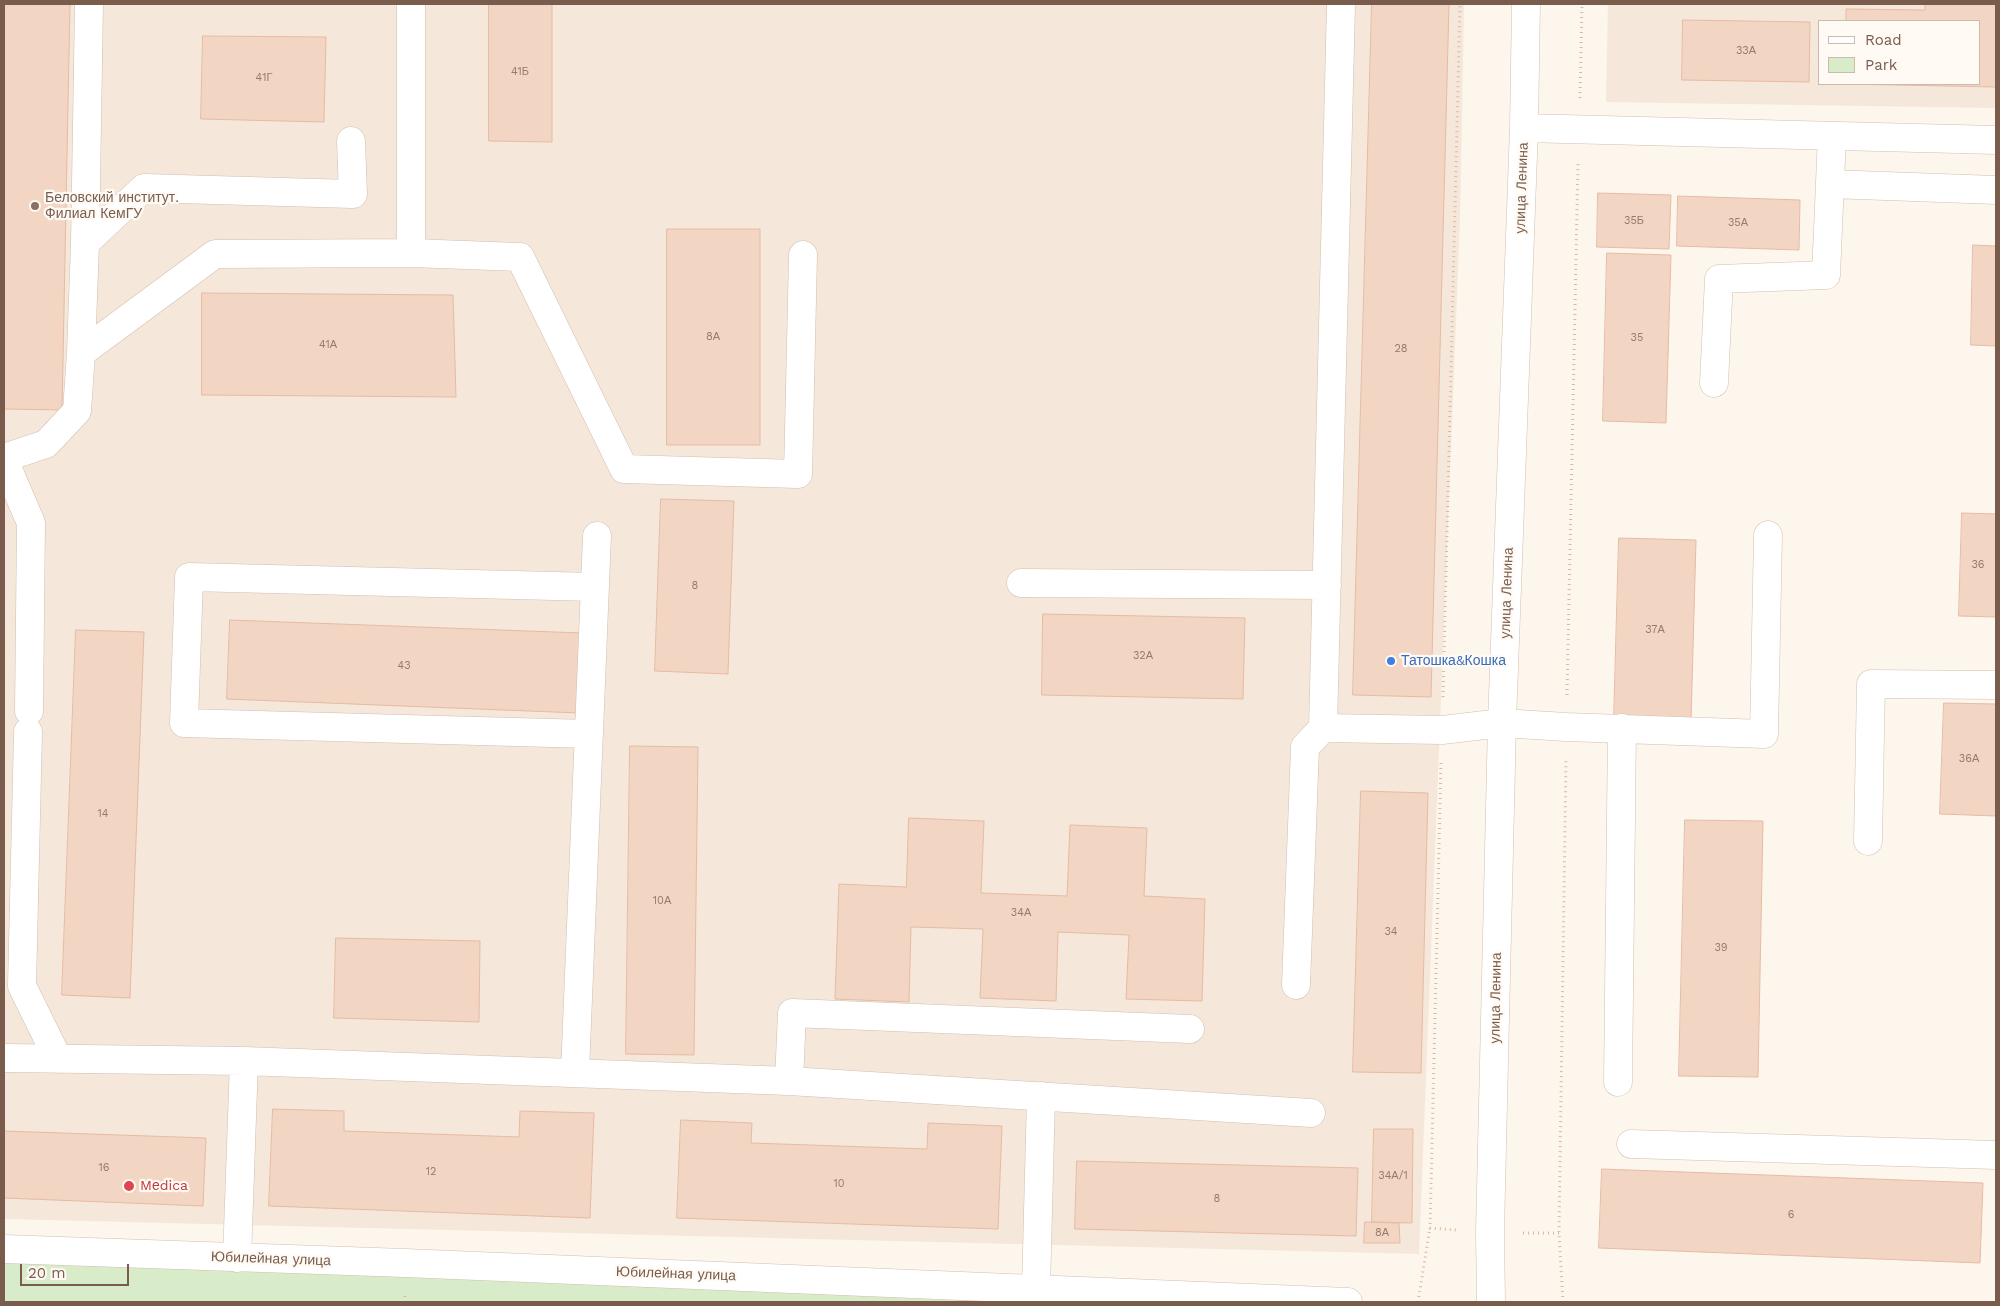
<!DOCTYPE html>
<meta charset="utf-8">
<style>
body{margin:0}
#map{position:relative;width:2000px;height:1306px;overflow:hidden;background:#fdf6ec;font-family:"Work Sans",sans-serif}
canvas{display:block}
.frame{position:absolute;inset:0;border:5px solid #7a5c4d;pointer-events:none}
.legend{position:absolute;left:1818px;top:20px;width:162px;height:65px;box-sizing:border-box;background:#fffaf3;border:1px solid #cabbb1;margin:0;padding:6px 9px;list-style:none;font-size:15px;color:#7a5c4d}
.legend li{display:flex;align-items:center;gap:10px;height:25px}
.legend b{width:25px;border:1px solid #cabbb1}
.scale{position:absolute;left:20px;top:1264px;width:109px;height:22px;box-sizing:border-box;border:2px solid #7a5c4d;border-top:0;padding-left:6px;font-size:15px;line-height:18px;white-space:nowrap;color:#7a5c4d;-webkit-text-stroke:4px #fffaf3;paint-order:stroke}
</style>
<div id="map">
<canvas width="2000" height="1306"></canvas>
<div class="frame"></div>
<ul class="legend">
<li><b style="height:6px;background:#fff"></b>Road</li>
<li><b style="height:14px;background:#d8ecc9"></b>Park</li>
</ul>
<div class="scale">20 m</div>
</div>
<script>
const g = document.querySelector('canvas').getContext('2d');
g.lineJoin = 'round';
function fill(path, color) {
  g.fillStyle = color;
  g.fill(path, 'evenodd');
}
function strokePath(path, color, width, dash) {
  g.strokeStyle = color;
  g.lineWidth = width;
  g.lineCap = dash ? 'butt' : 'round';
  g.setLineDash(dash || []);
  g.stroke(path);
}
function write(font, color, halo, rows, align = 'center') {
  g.font = font + ' "Work Sans",sans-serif';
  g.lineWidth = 4.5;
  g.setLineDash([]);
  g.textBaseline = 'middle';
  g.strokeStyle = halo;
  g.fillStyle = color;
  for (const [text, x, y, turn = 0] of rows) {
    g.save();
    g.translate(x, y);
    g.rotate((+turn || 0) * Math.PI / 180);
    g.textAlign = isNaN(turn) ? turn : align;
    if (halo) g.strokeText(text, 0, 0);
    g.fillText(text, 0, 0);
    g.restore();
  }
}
fill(new Path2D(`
 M4,4H1464L1460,220L1419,1254L4,1219Z
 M1608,4H1996V108L1606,102ZM1819,21H1979V84H1819Z`), '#f5e8da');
fill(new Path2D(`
 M4,1262L1149,1302H4Z`), '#d8ecc9');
const building = new Path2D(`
 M4,4H70L62,410L4,409Z
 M489,4H552V142L489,141Z
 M1372,4H1449L1431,697L1353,695Z
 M1925,4H1996V87L1845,84H1979V21H1846V9L1925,10Z
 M1683,20L1810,22L1809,82L1682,80Z
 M203,36L326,37L324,122L201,119Z
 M1598,193L1671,195L1669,249L1597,247Z
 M1678,196L1800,200L1799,250L1677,246Z
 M667,229H760V445H667Z
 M1973,245L1996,246V346L1971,345Z
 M1607,253L1671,255L1666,423L1603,421Z
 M202,293L453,295L456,397L202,395Z
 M661,499L734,501L728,674L655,671Z
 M1962,513L1996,514V617L1959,616Z
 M1619,538L1696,540L1691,722L1614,720Z
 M1043,614L1245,618L1243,699L1042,695Z
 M230,620L582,633L579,713L227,699Z
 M76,630L144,632L130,998L62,995Z
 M1944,703L1996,704V816L1940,814Z
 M630,746L698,747L694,1055L626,1054Z
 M1361,791L1428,793L1421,1073L1353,1072Z
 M909,818L984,821L981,893L1067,896L1070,825L1147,828L1144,896L1205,899L1202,1001L1126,999L1129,935L1058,932L1056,1001L980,998L983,929L911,927L909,1002L835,999L839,884L906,887Z
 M1685,820L1763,821L1758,1077L1679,1076Z
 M336,938L480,941L479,1022L334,1018Z
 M273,1109L344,1111V1131L519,1137L520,1111L594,1113L590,1218L269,1206Z
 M681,1120L752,1123L751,1143L927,1149L928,1123L1002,1126L998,1229L677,1218Z
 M1374,1129H1413L1412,1223L1372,1222Z
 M4,1131L206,1138L203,1206L4,1198Z
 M1077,1161L1358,1168L1356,1236L1075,1229Z
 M1602,1169L1983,1183L1980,1263L1599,1248Z
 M1365,1222L1399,1223L1400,1243H1364Z`);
fill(building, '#f3d5c3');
strokePath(building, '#e6bba3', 1);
const minor = new Path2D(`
 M1524,128L1996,140
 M1830,184L1996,190
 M85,243L89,4
 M411,253V4
 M81,353L85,243L144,188L353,194L351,141
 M1714,383L1719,279L1826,275L1832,136
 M4,458L46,444L77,411L81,353L215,254L411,253L520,257L624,469L798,474L803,255
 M4,460L31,523L29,711
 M1021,583L1327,585
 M1323,728L1341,4
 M28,732L22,986L58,1059
 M589,734L184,723L189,577L595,587
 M1868,841L1871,684L1996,685
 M1296,985L1305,747L1323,728L1442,730L1502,723L1566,727L1764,734L1768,535
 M4,1058L244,1061
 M575,1072L597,536
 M789,1081L792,1013L1190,1029
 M1618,1082L1622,728
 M1631,1144L1996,1155
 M4,1249L405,1263L1348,1302
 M237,1258L244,1061L789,1081L1311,1113
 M1036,1289L1041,1096
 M1491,1302L1490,1232L1502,723L1524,128L1526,4`);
strokePath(minor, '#d1beb0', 29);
strokePath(new Path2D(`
 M1580,98L1582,4
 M1567,695L1578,162
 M1443,697L1460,4
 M1441,763L1430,1228L1456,1230
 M1523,1233H1559
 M405,1302V1295
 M1418,1302L1430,1228
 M1563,1302L1559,1233L1566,759`), '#d9b8a5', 3, [1, 4]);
strokePath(minor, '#fff', 28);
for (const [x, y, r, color] of [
 [35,206,5,"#8d6e63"],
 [1391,661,5,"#3f7fe0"],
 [129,1186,6,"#e0444e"]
]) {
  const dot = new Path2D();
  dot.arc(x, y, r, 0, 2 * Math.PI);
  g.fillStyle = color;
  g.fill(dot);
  strokePath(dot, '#fffaf3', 2);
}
write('11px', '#987a6a', null, [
 ["33А",1746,51],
 ["41Б",520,72],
 ["41Г",264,78],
 ["35Б",1634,221],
 ["35А",1738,223],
 ["8А",713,337],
 ["35",1637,338],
 ["41А",328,345],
 ["28",1401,349],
 ["36",1978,565],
 ["8",695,586],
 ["37А",1655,630],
 ["32А",1143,656],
 ["43",404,666],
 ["36А",1969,759],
 ["14",103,814],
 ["10А",662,901],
 ["34А",1021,913],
 ["34",1391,932],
 ["39",1721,948],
 ["16",104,1168],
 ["12",431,1172],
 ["34А/1",1393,1176],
 ["10",839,1184],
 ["8",1217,1199],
 ["6",1791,1215],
 ["8А",1382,1233]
]);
write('14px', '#7a5c4d', '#fffaf3', [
 ["улица Ленина",1522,188,-88],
 ["улица Ленина",1507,593,-88],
 ["улица Ленина",1496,998,-89],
 ["Юбилейная улица",271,1259,2],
 ["Юбилейная улица",676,1274,2]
]);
write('14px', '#785e54', '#fffaf3', [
 ["Беловский институт.",45,198],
 ["Филиал КемГУ",45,214]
], 'left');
write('14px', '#366cbe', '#fffaf3', [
 ["Татошка&Кошка",1401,661]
], 'left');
write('14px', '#be3a42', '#fffaf3', [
 ["Mеdica",140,1186]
], 'left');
</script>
